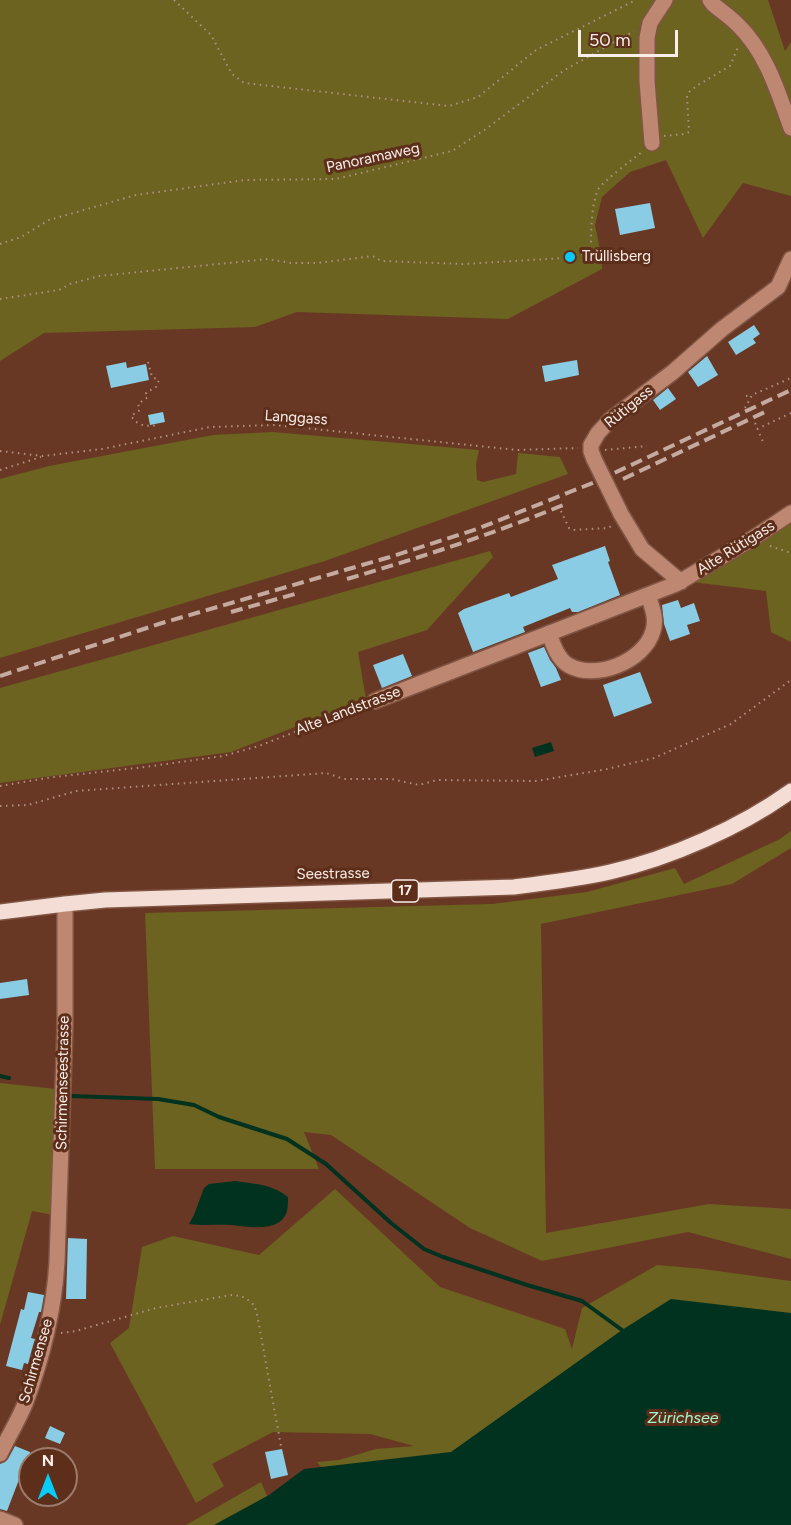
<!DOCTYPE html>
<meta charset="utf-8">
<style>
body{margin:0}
#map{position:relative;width:791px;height:1525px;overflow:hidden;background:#693825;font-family:Figtree,sans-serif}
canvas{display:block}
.north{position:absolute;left:18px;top:1447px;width:60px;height:60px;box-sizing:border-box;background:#5d2e1a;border:2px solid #9c7b6d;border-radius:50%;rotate:0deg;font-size:16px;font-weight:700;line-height:24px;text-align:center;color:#faeee9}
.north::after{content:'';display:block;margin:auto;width:21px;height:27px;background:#07cbf9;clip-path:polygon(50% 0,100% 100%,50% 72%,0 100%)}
.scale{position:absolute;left:578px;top:30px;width:100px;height:27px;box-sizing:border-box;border:3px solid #faeee9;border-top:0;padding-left:8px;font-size:18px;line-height:21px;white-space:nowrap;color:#faeee9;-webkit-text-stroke:4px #5d2e1a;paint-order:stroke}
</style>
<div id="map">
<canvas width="791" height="1525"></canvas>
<div class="north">N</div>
<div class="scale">50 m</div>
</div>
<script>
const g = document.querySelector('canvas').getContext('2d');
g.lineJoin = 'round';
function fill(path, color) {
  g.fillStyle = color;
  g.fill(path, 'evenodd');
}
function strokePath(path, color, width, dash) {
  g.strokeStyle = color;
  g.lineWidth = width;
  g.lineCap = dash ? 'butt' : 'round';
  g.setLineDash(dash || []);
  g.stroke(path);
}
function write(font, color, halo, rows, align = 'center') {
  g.font = font + ' Figtree,sans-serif';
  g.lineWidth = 6;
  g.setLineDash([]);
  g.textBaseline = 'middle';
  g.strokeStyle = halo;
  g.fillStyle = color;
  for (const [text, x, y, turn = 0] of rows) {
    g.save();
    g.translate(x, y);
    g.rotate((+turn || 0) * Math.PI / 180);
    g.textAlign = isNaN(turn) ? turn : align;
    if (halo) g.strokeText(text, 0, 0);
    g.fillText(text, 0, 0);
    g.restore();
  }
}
fill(new Path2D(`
 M0,0H768L785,51L791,42V196L743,183L703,238L666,160L630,172L602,197L595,225L602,259V269L508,319L297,312L255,327L44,333L0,361Z
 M273,432L479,450L476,464L477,480L483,482L516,474L518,453L560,457L568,474L325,561L0,658V479L49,466L213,435Z
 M791,521V642L771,632L766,591L692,582Z
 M490,551L493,557L427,630L358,652L366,699L231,752L0,783V688Z
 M791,831V848L732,884L541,924L546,1233L709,1204L791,1209V1259L688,1232L542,1261L470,1228L331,1135L304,1132L319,1169H155L145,913L492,904L587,892L675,868L684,884L780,839Z
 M0,1083L56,1089L53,1215L32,1211L0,1325Z
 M335,1189L440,1287L565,1329L572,1349L582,1308L657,1265L703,1269L791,1281V1346L483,1455L338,1488L317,1462L339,1460L376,1449L414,1446L370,1434L273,1432L212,1464L224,1486L196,1503L110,1343L129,1328L142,1247L173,1236L259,1255Z
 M261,1482L269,1500L234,1525H186Z`), '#6b631f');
fill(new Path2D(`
 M551,742L554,751L535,757L532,748Z
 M235,1181C255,1184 272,1184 288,1197C288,1201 288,1207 287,1211C281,1233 248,1227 232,1225C217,1224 203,1226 189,1224L194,1215L204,1188L209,1184Z
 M671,1299L791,1313V1525H214L269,1495L304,1469L451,1452L622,1330Z`), '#00321f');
strokePath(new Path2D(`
 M0,1076L9,1078
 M71,1096L158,1099L194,1105L219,1117L287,1139L326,1164L391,1223L424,1249L443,1257L527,1285L582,1301L622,1330`), '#00321f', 4);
fill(new Path2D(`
 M650,203L655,228L620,235L615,209Z
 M754,325L760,334L753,339L756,343L736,355L728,342Z
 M707,356L718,375L698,387L688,372Z
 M577,360L579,375L545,382L542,366Z
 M126,362L127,368L146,364L149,380L111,388L106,366Z
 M668,388L676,399L660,410L653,400Z
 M163,412L165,422L150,425L148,415Z
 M605,546L610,561L608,562L620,595L578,612H572L570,608L523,627L525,632L473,652L458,613L464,609L509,593L511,597L558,579L552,565Z
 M678,600L681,608L694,603L700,621L687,625L690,634L670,641L664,624L662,605Z
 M544,647L550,660L556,668L561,680L541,687L528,653Z
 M403,654L412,676L382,688L373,665Z
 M640,672L652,703L614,717L603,685Z
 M27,979L29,995L0,999V983Z
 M68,1238L87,1239L86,1299H66Z
 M28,1292L44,1295L41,1312H39L31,1338L35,1339L32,1349L28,1364L24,1363L22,1370L6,1366L21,1309L24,1310Z
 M50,1426L65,1433L60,1444L45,1438Z
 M15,1446L30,1452V1482L20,1477L7,1511L0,1509V1464L5,1462L8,1459Z
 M282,1449L288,1475L271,1479L265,1452Z`), '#89cce4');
const minor = new Path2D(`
 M710,0L713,4C721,11 730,17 738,25C766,52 778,92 791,128
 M652,143L647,81V38L650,23L665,0
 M594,459L591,451V445L598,433L610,420L673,372L722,329L778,287L791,259
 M621,514L642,549L681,582
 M549,633C553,644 557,658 568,665C595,681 644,662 653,631C657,619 652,607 648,595
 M375,701L676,584L755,537L791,513
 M0,1454C8,1437 18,1421 25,1404C42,1359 54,1310 57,1262L65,1027V904
 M0,1519L15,1525`);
const major = new Path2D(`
 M0,912L65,904L105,900L514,887C546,883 579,879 610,872C671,858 741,827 791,791`);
strokePath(minor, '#805544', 18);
strokePath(major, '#805544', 18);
strokePath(new Path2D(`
 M174,0L211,35L232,74L244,83L449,106L478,97L536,50L636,0
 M664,136L685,134L689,132L687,96L690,91L698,85L730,66L738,47
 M0,244L21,237L49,220L136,195L245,180L336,179L452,151L486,129L563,71L634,31
 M0,299L59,290L70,284L99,276L268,259L291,263H317L373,256L381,261L463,264L565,258L581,254L591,249C591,232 591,203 599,188C605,180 633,159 643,151
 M148,362L152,377L159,380L156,387L146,393L148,397L138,404L140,410L131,416C138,426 146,427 158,425
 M746,396L752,395
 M745,408L752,395L791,378
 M755,423L763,442
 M757,429L791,413
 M605,450L647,446
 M0,451L43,456L102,449L210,427L275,425L517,450L578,448
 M0,470L41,457
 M561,511L569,528L573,530L608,528L613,525
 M770,546L791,553
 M0,786L54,777L145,767L223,756L259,746L361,706
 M0,806L28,805L76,791L326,773L344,779H391L419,785L437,780L537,781L607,769L654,758L731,724L791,680
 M61,1333L76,1331L156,1308L232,1295L241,1296L248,1300L254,1305L257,1314L281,1446`), '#af9084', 2, [1.5, 4.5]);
strokePath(minor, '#bd8772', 15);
strokePath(major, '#f3ddd4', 15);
strokePath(new Path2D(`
 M623,479L767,411
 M347,579C422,557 496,533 568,503
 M231,612L295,594
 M0,676L162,623L390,557L477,529L595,482L791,390`), '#c4aa9f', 4, [12, 6]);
const minorBridge = new Path2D(`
 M594,459L621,514`);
strokePath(minorBridge, '#805544', 18, []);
strokePath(minorBridge, '#bd8772', 15);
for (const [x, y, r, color] of [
 [570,257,6,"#07cbf9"]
]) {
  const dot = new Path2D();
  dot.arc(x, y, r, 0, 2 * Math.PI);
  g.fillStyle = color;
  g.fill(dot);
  strokePath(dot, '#5d2e1a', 2);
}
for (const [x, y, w] of [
 [405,891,27]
]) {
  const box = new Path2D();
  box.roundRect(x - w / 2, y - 11, w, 22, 4.5);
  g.fillStyle = '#5d2e1a';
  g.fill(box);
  strokePath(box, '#faeee9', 1.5);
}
write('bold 14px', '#faeee9', null, [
 ["17",405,891]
]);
write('15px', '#faeee9', '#5d2e1a', [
 ["Panoramaweg",373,158,-12],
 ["Rütigass",629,407,-39],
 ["Langgass",296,418,4],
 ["Alte Rütigass",736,548,-32],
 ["Alte Landstrasse",348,711,-21],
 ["Seestrasse",333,874,-1],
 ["Schirmenseestrasse",63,1083,-89],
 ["Schirmensee",36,1361,-74]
]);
write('15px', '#faeee9', '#5d2e1a', [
 ["Trüllisberg",582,257]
], 'left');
write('italic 16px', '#a0fbcf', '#5d2e1a', [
 ["Zürichsee",683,1418]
]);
</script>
